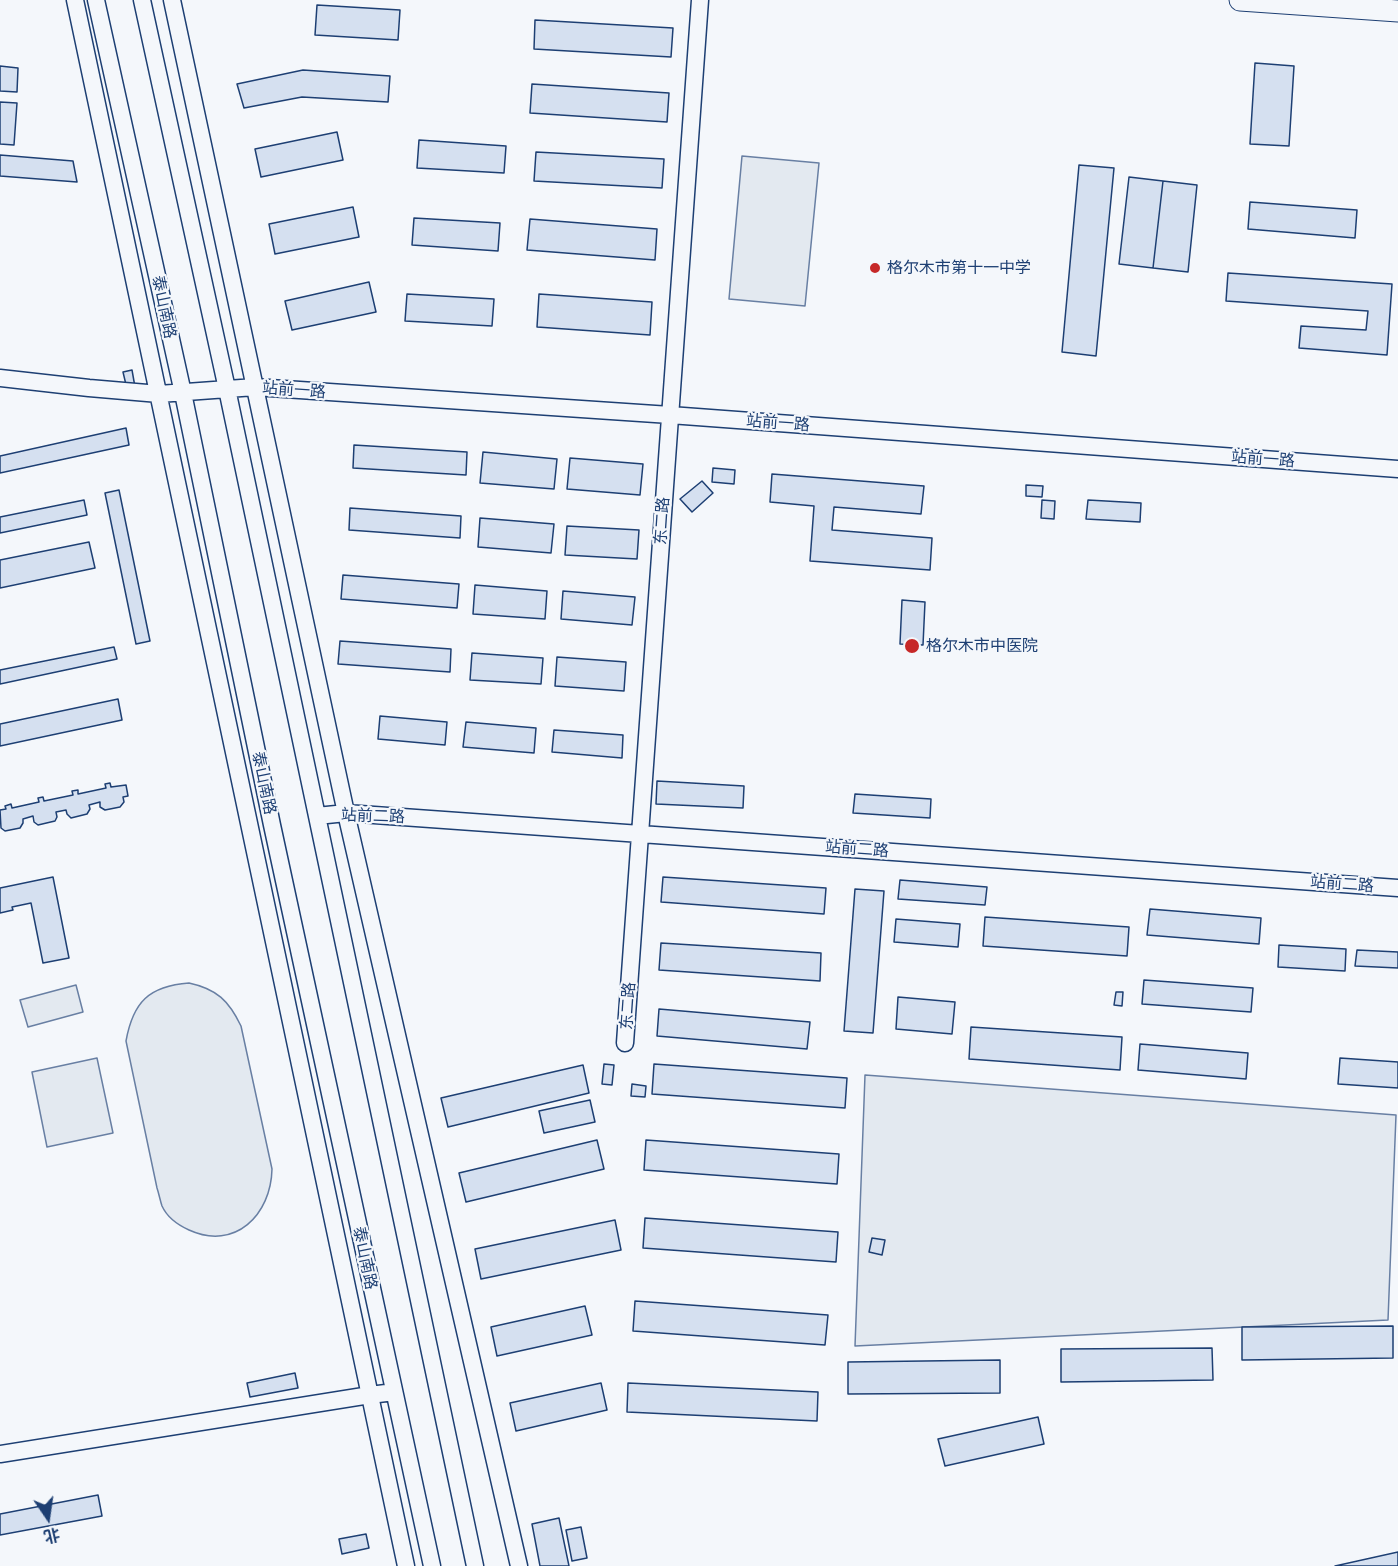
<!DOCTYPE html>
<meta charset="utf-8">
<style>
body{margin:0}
#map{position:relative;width:1398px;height:1566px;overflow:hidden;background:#f4f7fb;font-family:"Golos Text","Noto Sans SC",sans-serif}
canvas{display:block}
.north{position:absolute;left:18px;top:1488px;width:60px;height:60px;-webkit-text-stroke:4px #f4f7fb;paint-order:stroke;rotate:167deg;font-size:16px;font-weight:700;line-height:24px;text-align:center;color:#1d3f73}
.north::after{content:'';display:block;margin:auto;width:21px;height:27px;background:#1d3f73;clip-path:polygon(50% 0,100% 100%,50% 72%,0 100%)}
</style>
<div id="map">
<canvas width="1398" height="1566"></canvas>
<div class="north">北</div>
</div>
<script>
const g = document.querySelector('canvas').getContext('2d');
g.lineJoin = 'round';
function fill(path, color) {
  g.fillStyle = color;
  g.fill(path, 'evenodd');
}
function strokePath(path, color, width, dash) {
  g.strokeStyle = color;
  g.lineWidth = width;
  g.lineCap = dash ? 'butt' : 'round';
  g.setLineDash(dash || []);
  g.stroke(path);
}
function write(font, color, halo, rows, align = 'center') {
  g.font = font + ' "Golos Text","Noto Sans SC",sans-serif';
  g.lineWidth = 4.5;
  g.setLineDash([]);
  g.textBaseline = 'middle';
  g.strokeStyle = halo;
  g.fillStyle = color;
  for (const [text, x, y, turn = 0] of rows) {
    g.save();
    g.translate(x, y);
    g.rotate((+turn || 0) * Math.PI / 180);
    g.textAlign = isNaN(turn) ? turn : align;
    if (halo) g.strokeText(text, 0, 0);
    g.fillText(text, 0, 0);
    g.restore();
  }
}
const green = new Path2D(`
 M742,156L819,163L805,306L729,299Z
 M189,983C217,989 229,1001 241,1026L272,1169C271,1215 235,1251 189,1230C178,1225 167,1217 162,1206C160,1200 159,1194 157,1188L126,1041C133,1002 149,986 189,983Z
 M76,985L83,1012L28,1027L20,1000Z
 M97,1058L113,1133L47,1147L32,1072Z
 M865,1075L1396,1115L1388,1320L855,1346Z`);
fill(green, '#e3e9f0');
strokePath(green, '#687fa3', 1.5);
const building = new Path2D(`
 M317,5L400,10L398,40L315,35Z
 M535,20L673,28L671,57L534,49Z
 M1255,63L1294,66L1289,146L1250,144Z
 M0,66L18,68L17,92L0,91Z
 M303,70L390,76L388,102L302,97L244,108L237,84Z
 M532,84L669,93L667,122L530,113Z
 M0,102L17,103L14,145L0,144Z
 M337,132L343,160L261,177L255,149Z
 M419,140L506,146L504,173L417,168Z
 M536,152L664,159L662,188L534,181Z
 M0,155L73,161L77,182L0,176Z
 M1079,165L1114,168L1096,356L1062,352Z
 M1129,177L1163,181L1153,268L1119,264Z
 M1163,181L1197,185L1188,272L1153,268Z
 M1250,202L1357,210L1355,238L1248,229Z
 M353,207L359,237L275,254L269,224Z
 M414,218L500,223L498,251L412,245Z
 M530,219L657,229L655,260L527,250Z
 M1228,273L1392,284L1387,355L1299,348L1301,326L1366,330L1368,311L1226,301Z
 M369,282L376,312L292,330L285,301Z
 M407,294L494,299L492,326L405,321Z
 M539,294L652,302L650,335L537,327Z
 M132,370L135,387L127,389L123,372Z
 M126,428L129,445L0,473V456Z
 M354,445L467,452L466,475L353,468Z
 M483,452L557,459L554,489L480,483Z
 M570,458L643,464L640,495L567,489Z
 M713,468L735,470L734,484L712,482Z
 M772,474L924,486L921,514L834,507L832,530L932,538L930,570L810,561L814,506L770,502Z
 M702,481L713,493L692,512L680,499Z
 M1026,485L1043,486L1042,497L1026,496Z
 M119,490L150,641L136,644L105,493Z
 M84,500L87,515L0,533V517Z
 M1042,500L1055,501L1054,519L1041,518Z
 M1088,500L1141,503L1140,522L1086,519Z
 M350,508L461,516L460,538L349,530Z
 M480,518L554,524L551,553L478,547Z
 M567,526L639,530L637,559L565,555Z
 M89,542L95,568L0,588V560Z
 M343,575L459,584L457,608L341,599Z
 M475,585L547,591L545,619L473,614Z
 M563,591L635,597L632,625L561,619Z
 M902,600L925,602L923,645L900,644Z
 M340,641L451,649L450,672L338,664Z
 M114,647L117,659L0,684V670Z
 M472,653L543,658L541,684L470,680Z
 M557,657L626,662L624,691L555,686Z
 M118,699L122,720L0,746V724Z
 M380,716L447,722L445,745L378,739Z
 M466,722L536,728L534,753L463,747Z
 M554,730L623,735L622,758L552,752Z
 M657,781L744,786L743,808L656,804Z
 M110,783L111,787L126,785L128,796L123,797L124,802L120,807L105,810L100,807V802L89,805L90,809L87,814L71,818L67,814L66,810L56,812L57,817L55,821L38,825L34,822L33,816L23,819V823L20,828L5,831L1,828L0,810L6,809L5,806L11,804L12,808L39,802L38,798L43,797L44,801L73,795L72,791L78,790V794L106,788L105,784Z
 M855,794L931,799L930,818L853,813Z
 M53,877L69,958L43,963L31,903L12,907L13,910L0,913V888Z
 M663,877L826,888L824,914L661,902Z
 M900,880L987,887L985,905L898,899Z
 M855,889L884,891L873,1033L844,1031Z
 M1150,909L1261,918L1259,944L1147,935Z
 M985,917L1129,927L1127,956L983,946Z
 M896,919L960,924L958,947L894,942Z
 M661,943L821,953L820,981L659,970Z
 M1279,945L1346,949L1345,971L1278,967Z
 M1357,950L1398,952V968L1355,966Z
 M1144,980L1253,988L1251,1012L1142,1004Z
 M1116,992H1123L1122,1006L1114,1005Z
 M898,997L955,1002L952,1034L896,1029Z
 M659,1009L810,1022L807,1049L657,1036Z
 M971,1027L1122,1037L1120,1070L969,1059Z
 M1140,1044L1248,1053L1246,1079L1138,1070Z
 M1340,1058L1398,1062V1088L1338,1084Z
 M604,1064L614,1065L612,1085L602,1084Z
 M654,1064L847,1078L845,1108L652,1094Z
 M583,1065L589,1093L448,1127L441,1098Z
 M632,1084L646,1086L645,1097L631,1096Z
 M590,1100L595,1122L544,1133L539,1111Z
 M597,1140L604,1169L466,1202L459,1173Z
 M646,1140L839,1154L837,1184L644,1170Z
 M645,1218L838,1232L836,1262L643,1248Z
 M615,1220L621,1250L481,1279L475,1249Z
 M872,1238L885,1240L882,1255L869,1252Z
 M635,1301L828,1315L825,1345L633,1331Z
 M585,1306L592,1335L497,1356L491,1327Z
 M1393,1326V1358L1242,1360V1327Z
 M1212,1348L1213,1380L1061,1382V1349Z
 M1000,1360V1393L848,1394V1362Z
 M295,1373L298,1388L250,1397L247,1383Z
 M601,1383L607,1410L516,1431L510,1403Z
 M628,1383L818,1392L817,1421L627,1412Z
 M1038,1417L1044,1444L945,1466L938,1439Z
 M98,1495L102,1516L0,1535V1514Z
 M559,1518L569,1566H540L532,1524Z
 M581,1527L587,1558L572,1561L566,1530Z
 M366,1534L369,1548L342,1554L339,1539Z
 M1398,1552V1566H1335Z`);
fill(building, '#d5e0f0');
strokePath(building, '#1d3f73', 1.5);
const minor = new Path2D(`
 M75,0L406,1566
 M96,0L183,393L272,825L432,1566
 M142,0L227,389L475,1566
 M172,0L346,813L519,1566
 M0,378L89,388L159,394L255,387L670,415L1398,469
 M317,816L346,813L1398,888
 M625,1043L700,0
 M0,1454L370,1395L394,1392`);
const major = new Path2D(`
 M1240,0L1398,11`);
strokePath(minor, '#1d3f73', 19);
strokePath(major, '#1d3f73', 23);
strokePath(minor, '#f4f7fb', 16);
strokePath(major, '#f4f7fb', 21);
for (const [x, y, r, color] of [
 [875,268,6,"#c62828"],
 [912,646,8,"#c62828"]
]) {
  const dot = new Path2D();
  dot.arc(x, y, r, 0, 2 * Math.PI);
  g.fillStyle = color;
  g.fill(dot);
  strokePath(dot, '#f4f7fb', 2);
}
write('16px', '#1d3f73', '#f4f7fb', [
 ["格尔木市第十一中学",887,268],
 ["格尔木市中医院",926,646]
], 'left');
write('16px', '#1d3f73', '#f4f7fb', [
 ["泰山南路",164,307,78],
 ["站前一路",294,390,4],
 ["站前一路",778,423,4],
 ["站前一路",1263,459,4],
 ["东二路",662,521,-86],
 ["泰山南路",264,783,78],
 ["站前二路",373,816,2],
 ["站前二路",857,849,4],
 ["站前二路",1342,884,4],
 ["东二路",628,1006,-86],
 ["泰山南路",365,1258,78]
]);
</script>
